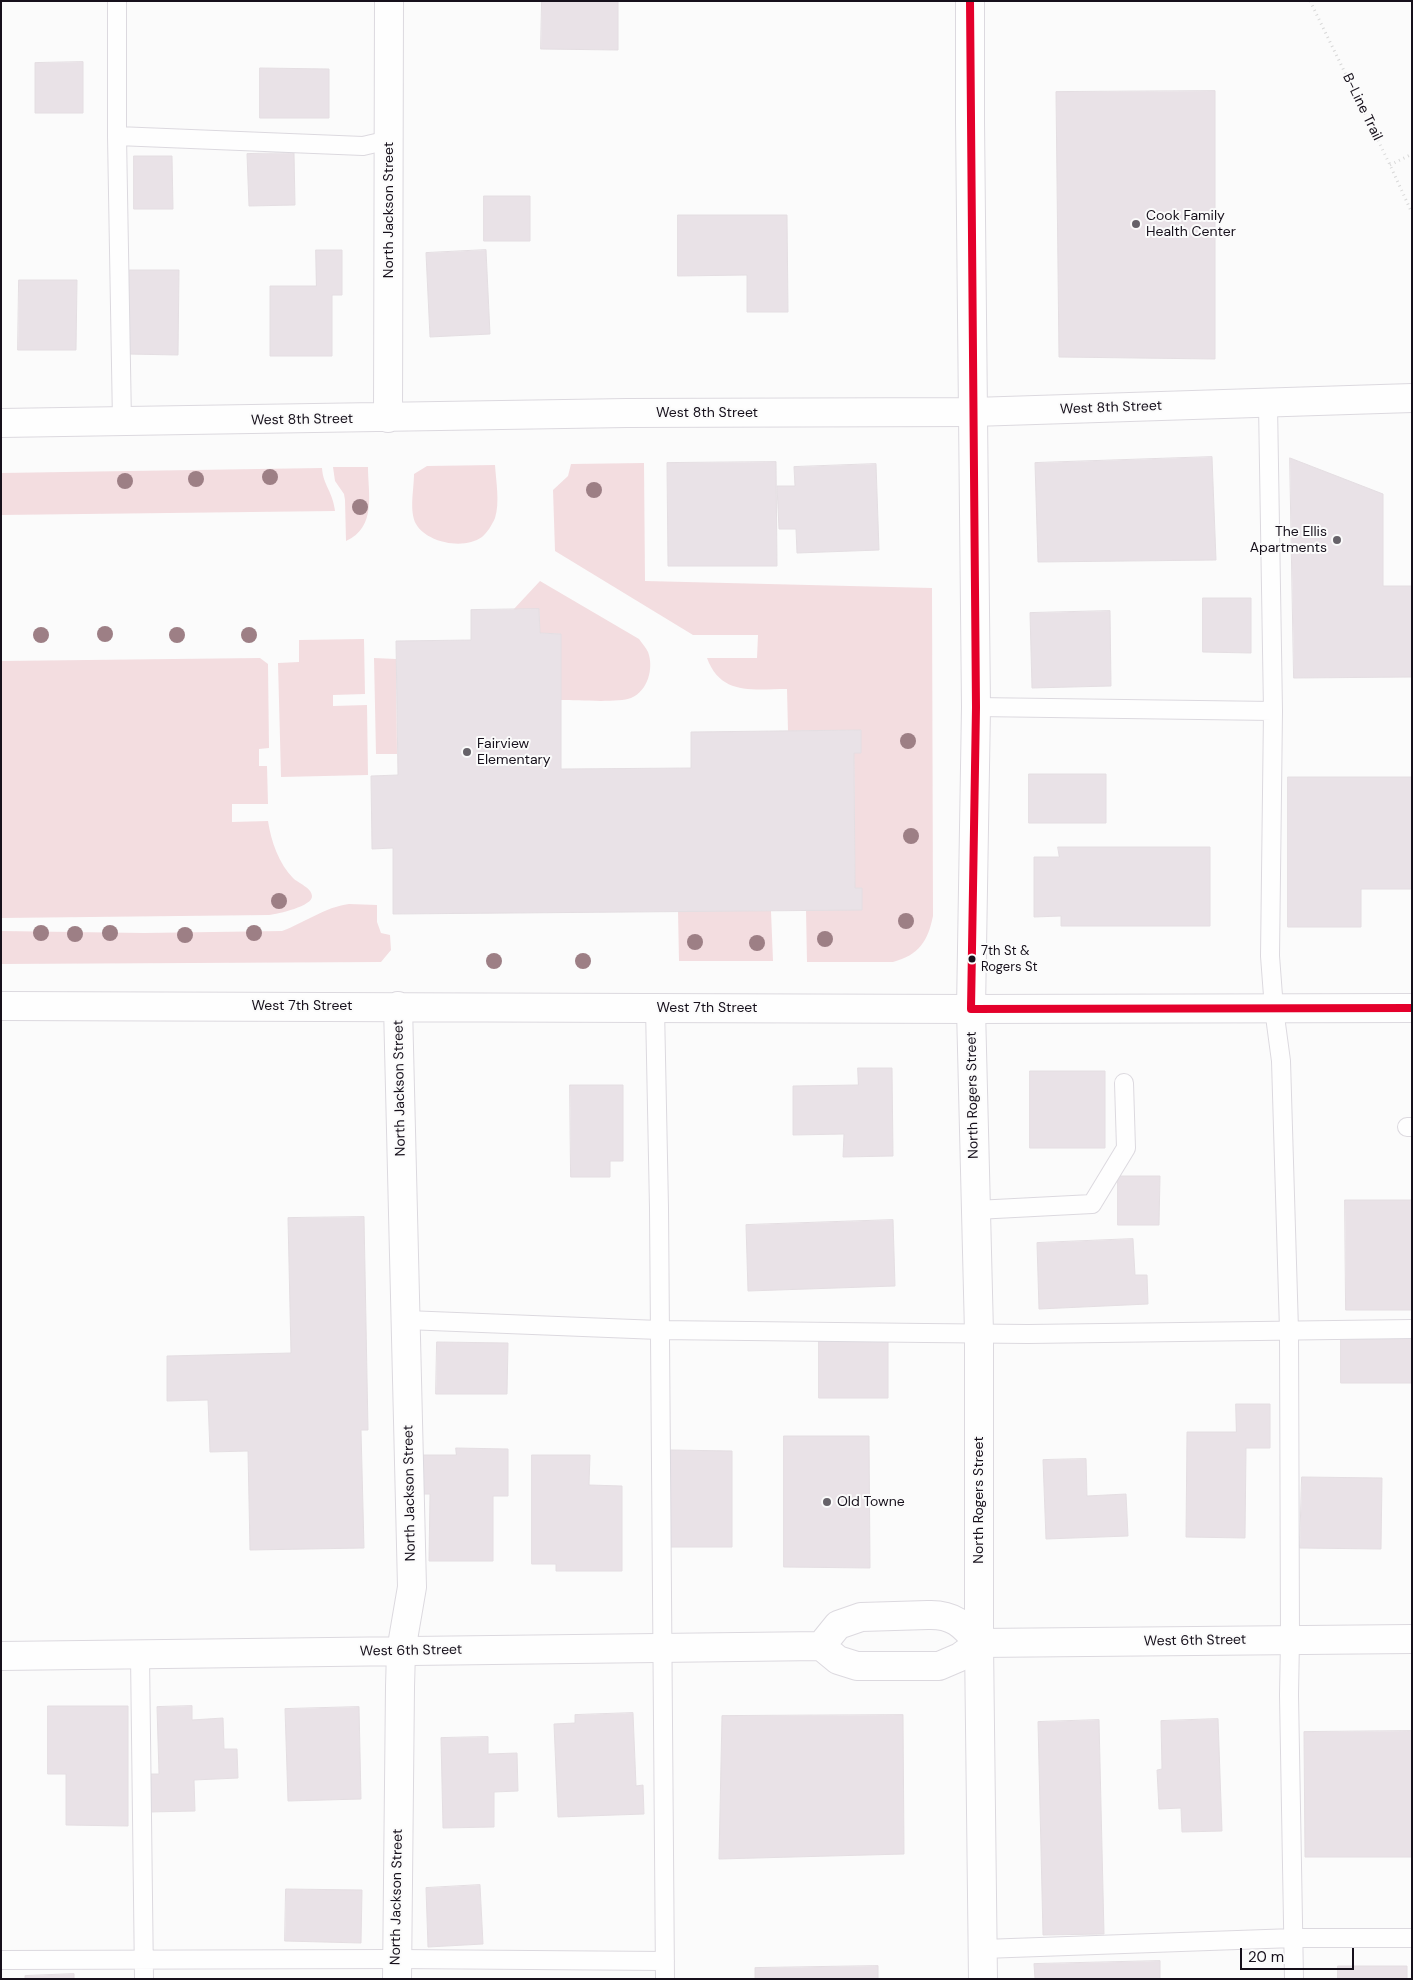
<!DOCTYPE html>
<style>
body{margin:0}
#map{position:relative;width:1413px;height:1980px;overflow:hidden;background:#fbfbfb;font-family:"DM Sans",sans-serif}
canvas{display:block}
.frame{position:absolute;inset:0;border:2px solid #16101b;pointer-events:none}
.scale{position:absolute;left:1240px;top:1948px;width:114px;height:22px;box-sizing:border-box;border:2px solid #16101b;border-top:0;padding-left:6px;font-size:15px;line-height:18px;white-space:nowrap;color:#16101b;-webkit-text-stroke:4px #fbfbfb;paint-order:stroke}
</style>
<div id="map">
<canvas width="1413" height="1980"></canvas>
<div class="frame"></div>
<div class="scale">20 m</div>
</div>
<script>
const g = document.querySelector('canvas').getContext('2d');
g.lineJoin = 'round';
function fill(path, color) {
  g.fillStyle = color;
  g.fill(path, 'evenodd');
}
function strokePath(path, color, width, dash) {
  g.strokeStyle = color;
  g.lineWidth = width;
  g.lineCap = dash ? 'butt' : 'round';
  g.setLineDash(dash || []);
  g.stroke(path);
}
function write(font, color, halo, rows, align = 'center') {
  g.font = font + ' "DM Sans",sans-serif';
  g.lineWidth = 4;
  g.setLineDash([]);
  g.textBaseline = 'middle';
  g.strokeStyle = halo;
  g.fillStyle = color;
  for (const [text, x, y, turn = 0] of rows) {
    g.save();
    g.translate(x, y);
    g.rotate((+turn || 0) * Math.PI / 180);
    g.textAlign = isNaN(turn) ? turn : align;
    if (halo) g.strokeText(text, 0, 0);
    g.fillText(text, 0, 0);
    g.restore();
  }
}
fill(new Path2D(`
 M644,463L645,581L932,588L933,916C928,941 919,955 893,962H807L806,910H862V888H855L854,753H861V730L788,731L787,689C753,689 721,696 707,658H757L758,635H693L555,551L553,490L568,476L571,464Z
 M495,465C496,481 500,503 495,518C492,525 487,533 482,537C464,550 427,543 416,524C409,511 414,489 414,474L427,466Z
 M333,467H368C368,494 377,527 346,541L345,500L344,494L335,481Z
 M322,468C323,485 333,492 335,511L1,515V473Z
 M540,581L639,639C642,643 646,648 648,652C654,668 648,691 631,698C618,703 577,700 561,700V634L540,633L539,609L513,610Z
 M364,639L365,694L333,695V706L367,705L368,775L281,777L278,663L299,662V640Z
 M260,658L268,664L269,748L259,749V766H267L268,804H232V822L268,821C271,841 279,864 293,878C298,883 312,888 312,896C313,906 278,914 269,915L1,918V661Z
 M374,658L396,659L397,754H376Z
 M349,904L377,905V922L381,933L390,935L391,950L381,962L1,964V931L144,933L282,931C304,923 325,907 349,904Z
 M678,911H771L773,961H679Z`), '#f3dde0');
const building = new Path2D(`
 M542,1H618V50L541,49Z
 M83,62V113H35V63Z
 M260,68L329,69V118H260Z
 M1215,91V359L1059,357L1056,92Z
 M294,153L295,205L249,206L247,154Z
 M134,156H172L173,209H134Z
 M484,196H530V241H484Z
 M678,215H787L788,312H747V275L678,276Z
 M316,250H342V295H332V356H270V286H316Z
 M486,250L490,334L430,337L426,253Z
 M128,270H179L178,355L127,354Z
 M19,280H77L76,350H18Z
 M1212,457L1216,560L1038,562L1035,463Z
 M1290,458L1383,494V586H1412V677L1294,678Z
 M776,462L777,566H668L667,463Z
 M876,464L879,550L797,553L796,529H779L777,486H795L794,467Z
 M1203,598H1251V653L1203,652Z
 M539,609L540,633L561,634V769L691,768V732L861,730V753H854L855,888H862V910L393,914V848L372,849L371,776L398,775L396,641L471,640V610Z
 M1110,611L1111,686L1032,688L1030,613Z
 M1029,774H1106V823H1029Z
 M1288,777H1412V889H1361V927H1288Z
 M1058,847H1210V926H1061V916L1034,917V857H1059Z
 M858,1068H892L893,1156L843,1157L844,1134L793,1135V1086L858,1085Z
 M1030,1071H1105V1148H1030Z
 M570,1085H623V1161H610V1177H571Z
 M1118,1176H1160L1159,1225H1118Z
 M1345,1200H1412V1310H1346Z
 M364,1217L368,1430H361L364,1548L250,1550L248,1451L210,1452L208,1400L167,1401V1356L291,1353L288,1218Z
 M893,1220L895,1286L748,1291L746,1225Z
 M1133,1239L1135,1275H1147L1148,1304L1039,1309L1037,1243Z
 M1341,1335H1412V1383H1341Z
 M819,1340L888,1341V1398H819Z
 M437,1342L508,1343L507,1394H436Z
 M1236,1404H1270V1448H1246L1245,1538L1186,1537L1187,1432H1236Z
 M784,1436H869L870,1568L784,1567Z
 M456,1448L508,1449V1496H493V1561H429L430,1494H414V1455H456Z
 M671,1450L732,1451V1547H671Z
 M532,1455H590L589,1485L622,1486V1571H556V1564H532Z
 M1086,1459L1087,1496L1126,1494L1128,1536L1046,1539L1043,1460Z
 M1302,1477L1382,1478L1381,1549L1300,1548Z
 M48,1706H128V1826L66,1825V1774H48Z
 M192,1706V1720L223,1718L224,1749H237L238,1778L194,1780L195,1811L148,1812L147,1774H159L157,1707Z
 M359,1707L361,1799L288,1801L285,1709Z
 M633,1713L636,1786L643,1785L644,1814L558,1817L554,1724L575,1723V1715Z
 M903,1715L904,1854L719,1859L722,1716Z
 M1218,1719L1222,1831L1182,1832L1181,1808L1159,1809L1157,1770L1162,1769L1161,1721Z
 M1099,1720L1104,1934L1043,1935L1038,1722Z
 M1412,1731V1857H1305L1304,1732Z
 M488,1737V1754L517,1753L518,1791L494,1792V1827L443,1828L441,1738Z
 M480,1885L483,1944L428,1947L426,1888Z
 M286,1889L362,1890L361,1943L285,1941Z
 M1160,1961V1979H1035L1034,1964Z
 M878,1966V1979H755V1968Z
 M1338,1966H1407V1979H1338Z
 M74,1974V1979H25V1976Z`);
fill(building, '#e9e2e7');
strokePath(building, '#e4dee2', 1);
const service = new Path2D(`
 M117,1V136L122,422
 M117,136L363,146L389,140
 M1268,404L1273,711L1270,956L1274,1009L1281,1061L1289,1330L1290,1640L1289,1695L1294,1979
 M976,707L1273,711
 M655,1008L659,1208L665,1979
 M1407,1127H1412
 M976,1210L1092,1204L1126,1148L1124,1083
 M406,1320L659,1330L925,1333L1028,1334L1412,1329
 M140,1655L144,1979
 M983,1949L1294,1938H1412
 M1,1960L396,1959L665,1961`);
const minor = new Path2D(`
 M388,418L389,1
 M1,423L627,413L973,412L1412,398
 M1,1006L971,1009
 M821,1646L838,1625L861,1617L928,1615C954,1614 963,1625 979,1643
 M1,1656L821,1646L838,1660L857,1666H939L960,1657L979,1643L1412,1639
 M397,1979L400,1687L401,1651L412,1587L398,1006`);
const tertiary = new Path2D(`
 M970,1V121L976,707L971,1009L979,1333V1643L983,1979
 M971,1009L1412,1008`);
strokePath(service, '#dcd9df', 20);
strokePath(minor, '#dcd9df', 30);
strokePath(tertiary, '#dcd9df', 30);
strokePath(new Path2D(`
 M1310,1L1390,165L1412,213
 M1390,165L1412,154`), '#d8d8d8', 3, [1, 4]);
strokePath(service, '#fefefe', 18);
strokePath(minor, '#fefefe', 28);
strokePath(tertiary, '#fefefe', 28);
strokePath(new Path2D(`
 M970,1L976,707L971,1009L1412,1008`), '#e4002b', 8);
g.fillStyle = '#9d7f85';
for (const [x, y] of [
 [270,477],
 [196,479],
 [125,481],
 [594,490],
 [360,507],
 [105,634],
 [41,635],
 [177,635],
 [249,635],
 [908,741],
 [911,836],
 [279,901],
 [906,921],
 [41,933],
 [110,933],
 [254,933],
 [75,934],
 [185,935],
 [825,939],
 [695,942],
 [757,943],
 [494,961],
 [583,961]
]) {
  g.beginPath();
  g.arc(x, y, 8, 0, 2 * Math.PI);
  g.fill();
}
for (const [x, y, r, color] of [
 [1136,224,5,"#666269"],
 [1337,540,5,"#666269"],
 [467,752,5,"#666269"],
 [972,959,4.5,"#16101b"],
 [827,1502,5,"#666269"]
]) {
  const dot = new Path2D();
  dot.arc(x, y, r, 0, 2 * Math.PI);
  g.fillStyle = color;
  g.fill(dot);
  strokePath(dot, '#fbfbfb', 2);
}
write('13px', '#16101b', '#fbfbfb', [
 ["7th St &",981,952],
 ["Rogers St",981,968]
], 'left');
write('14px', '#16101b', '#fbfbfb', [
 ["B-Line Trail",1362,107,64],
 ["North Jackson Street",389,210,-90],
 ["West 8th Street",1111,408,-2],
 ["West 8th Street",707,413],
 ["West 8th Street",302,420,-1],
 ["West 7th Street",302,1006],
 ["West 7th Street",707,1008],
 ["North Jackson Street",400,1088,-91],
 ["North Rogers Street",973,1095,-91],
 ["North Jackson Street",410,1493,-91],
 ["North Rogers Street",979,1500,-90],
 ["West 6th Street",1195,1641,-1],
 ["West 6th Street",411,1651,-1],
 ["North Jackson Street",397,1897,-89]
]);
write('14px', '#16101b', '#fbfbfb', [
 ["Cook Family",1146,216],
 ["Health Center",1146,232],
 ["The Ellis",1327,532,"right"],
 ["Apartments",1327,548,"right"],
 ["Fairview",477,744],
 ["Elementary",477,760],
 ["Old Towne",837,1502]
], 'left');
</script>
